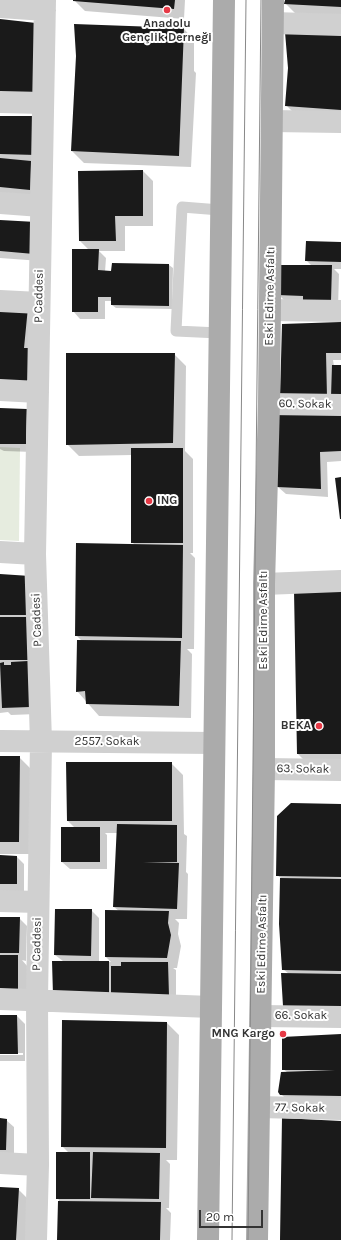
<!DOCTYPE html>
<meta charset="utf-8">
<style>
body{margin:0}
#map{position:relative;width:341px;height:1240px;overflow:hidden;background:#fff;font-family:Karla,sans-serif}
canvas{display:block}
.scale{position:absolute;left:199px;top:1210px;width:64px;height:18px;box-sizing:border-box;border:2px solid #333;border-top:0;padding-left:5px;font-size:12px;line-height:14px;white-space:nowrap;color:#333;-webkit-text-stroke:3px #fff;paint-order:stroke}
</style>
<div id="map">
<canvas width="341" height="1240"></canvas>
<div class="scale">20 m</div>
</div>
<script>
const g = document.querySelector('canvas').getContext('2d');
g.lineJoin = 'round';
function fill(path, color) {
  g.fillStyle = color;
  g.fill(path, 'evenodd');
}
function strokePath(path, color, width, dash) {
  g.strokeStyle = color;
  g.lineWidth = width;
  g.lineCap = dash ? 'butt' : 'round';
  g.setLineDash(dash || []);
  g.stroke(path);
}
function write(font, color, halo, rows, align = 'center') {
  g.font = font + ' Karla,sans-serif';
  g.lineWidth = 4;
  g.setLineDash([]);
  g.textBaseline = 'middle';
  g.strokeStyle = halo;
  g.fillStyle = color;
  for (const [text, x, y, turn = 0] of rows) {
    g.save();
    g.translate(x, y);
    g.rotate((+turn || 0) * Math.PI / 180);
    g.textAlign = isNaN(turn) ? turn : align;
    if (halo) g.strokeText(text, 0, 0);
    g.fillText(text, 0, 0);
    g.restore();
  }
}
fill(new Path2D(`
 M0,447L20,448L19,541L0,540Z`), '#e6ecdf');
fill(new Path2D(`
 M74,0H185L184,19L85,11Z
 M286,0H341V18L297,15L285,3Z
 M184,29L194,40V71L196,73L191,167L84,163L72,151Z
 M341,35V119L296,115L286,105Z
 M0,117L43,162L30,161L39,170L37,197L0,202Z
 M143,171L153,181V226H125V251H99L106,258L105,272L169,265L173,268L172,309L116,308L112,305V301H105V319H80L73,311L89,250L80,241L79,172Z
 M0,221L41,261L0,258Z
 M341,243V269H334L339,274L338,308L287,303L279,295L312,266L306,260Z
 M28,308L32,352L0,387Z
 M341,323V360H333L334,366H341V404H289Z
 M174,354L186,366L185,451L193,459V553H190L195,558L194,649H187L192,654L191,718L99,716L77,691L82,641L76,635L135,545L132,542V455L79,456L67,444Z
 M0,409L33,452L4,451L0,449Z
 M341,413V461L327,462L328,497L286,494L278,487Z
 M0,575L40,625L37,714L11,715L8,712L0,713Z
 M341,590V766H310L298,754Z
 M0,757H19L31,769V854H0Z
 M171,763L183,775L184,834L187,836L186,872L188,874L187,919H175L179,923L178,934L181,946L177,968H173L176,970V1003L120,1004L55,955L91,910L99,918V962H111L106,957L119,911L114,907L118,833H105L107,835V869H70L62,862L75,828L68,821Z
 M341,805V1017L283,969L281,878L277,875Z
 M0,856L17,857L24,864V891H0Z
 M0,918H19L27,926L26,961L22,960L28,967L27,1004H0Z
 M0,1016H17L25,1024V1061H0V1055H23V1053H0Z
 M167,1023L179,1035L177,1160H166L170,1164L169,1208H166L171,1213L170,1240H58L59,1200L57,1198L69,1153L62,1146Z
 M341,1035V1103L289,1102L281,1094L287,1072L283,1069Z
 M0,1119L6,1120L14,1127V1157H0Z
 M0,1188L18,1189L28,1199L26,1240H0Z`), '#0003');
fill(new Path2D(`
 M73,0H175L174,9L73,1Z
 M285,0H341V7L284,4Z
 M0,19L36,23L35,96L0,95Z
 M74,24L184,28L179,156L71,151L76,56Z
 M285,32L341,34V110L285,106L288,68Z
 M0,116H34L36,155L0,154Z
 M0,158L31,161L30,190L0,187Z
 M143,170V216H115L116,241H79L78,171Z
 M0,220L36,222L34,254L0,251Z
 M306,241L341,242V262L305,261Z
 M72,249H99L98,270L111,271L112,263L169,264V306L111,305V297H98V312H72Z
 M278,265H332L331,301H303V296L278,295Z
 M0,306L28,307L24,348H30L28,384L0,381Z
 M341,322V353H326L327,397H280L282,324Z
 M66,353H175L173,443L66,445Z
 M332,365H341V397H331Z
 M0,408L27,409L26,444H0Z
 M276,412H341V451L320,452L321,489L277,487Z
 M131,448H183V543H131Z
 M341,477V519H340L335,478Z
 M76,543L183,545L182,638L75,636Z
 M0,574L30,576V615H0Z
 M341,589V754H297L294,591Z
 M0,617H32L31,660H0Z
 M77,640L181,641L179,706L86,704L85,691L76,692Z
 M28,661L30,707L2,708L0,663L4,662V665H11V662Z
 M0,756H20L19,842H0Z
 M66,762H172V821H67Z
 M291,803L341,804V877L276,876L277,816Z
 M117,824L177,825V862H143L179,863L177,909L113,907Z
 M61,827H100V862H61Z
 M0,855L17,856V884H0Z
 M280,878L341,879V971L282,970L279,924Z
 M55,909H92L91,956L54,955Z
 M105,910L169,911L168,923L171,935L167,958L105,957Z
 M0,917H20L19,953H0Z
 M0,955H18V995L0,994Z
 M52,961H109V995H53Z
 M121,962H168L169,996L111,997V966H121Z
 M281,973L341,974V1007L283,1006Z
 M0,1015H17L18,1054H0Z
 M62,1020L167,1022L166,1148L61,1147Z
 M341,1034V1096L280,1095L278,1092L281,1072L335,1070H282V1037Z
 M0,1118L7,1119L6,1150H0Z
 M282,1118L341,1121V1240H280Z
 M56,1152H90V1199H56Z
 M93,1152L160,1153L159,1199L91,1198Z
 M0,1187L19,1188L16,1240H0Z
 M58,1201L161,1202L160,1240H57Z`), '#1a1a1a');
strokePath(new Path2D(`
 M219,333L176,331L182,207L220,210`), '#d0d0d0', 11);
strokePath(new Path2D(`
 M0,7L45,10
 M273,23L341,25
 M0,102L43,103
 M272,121L341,122
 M0,203L41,206
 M0,301L39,303
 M271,310L341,311
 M0,390L38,392
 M269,404L341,405
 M0,552L35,554
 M264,584L341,581
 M0,741L214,743
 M264,769L341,770
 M0,901L38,902
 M0,999L211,1007
 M261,1016L341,1017
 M259,1107L341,1109
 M0,1163L38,1165
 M36,1240L38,1165L37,1000L41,742L35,554L45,0`), '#d0d0d0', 22);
strokePath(new Path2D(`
 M208,1240L224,0
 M257,1240L264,769V584L269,404L273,0`), '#ababab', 22);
strokePath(new Path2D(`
 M232,1240L246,0
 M248,1240L261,0`), '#888', 1);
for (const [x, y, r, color] of [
 [167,10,4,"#e63946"],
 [149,501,4,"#e63946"],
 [319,726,4,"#e63946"],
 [283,1034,4,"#e63946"]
]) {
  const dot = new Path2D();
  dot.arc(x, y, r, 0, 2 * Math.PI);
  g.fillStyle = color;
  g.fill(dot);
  strokePath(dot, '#fff', 1.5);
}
write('bold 12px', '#333', '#fff', [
 ["Anadolu",167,24,"center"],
 ["Gençlik Derneği",167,38,"center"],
 ["ING",157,501,"left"],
 ["BEKA",311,726],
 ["MNG Kargo",275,1034]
], 'right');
write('12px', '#333', '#fff', [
 ["P Caddesi",39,296,-89],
 ["Eski Edirne Asfaltı",270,296,-89],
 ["60. Sokak",305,404,1],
 ["P Caddesi",37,620,-92],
 ["Eski Edirne Asfaltı",264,620,-90],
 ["2557. Sokak",107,742],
 ["63. Sokak",303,769,1],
 ["P Caddesi",37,944,-89],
 ["Eski Edirne Asfaltı",262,944,-89],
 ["66. Sokak",301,1016],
 ["77. Sokak",300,1108,1]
]);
</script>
